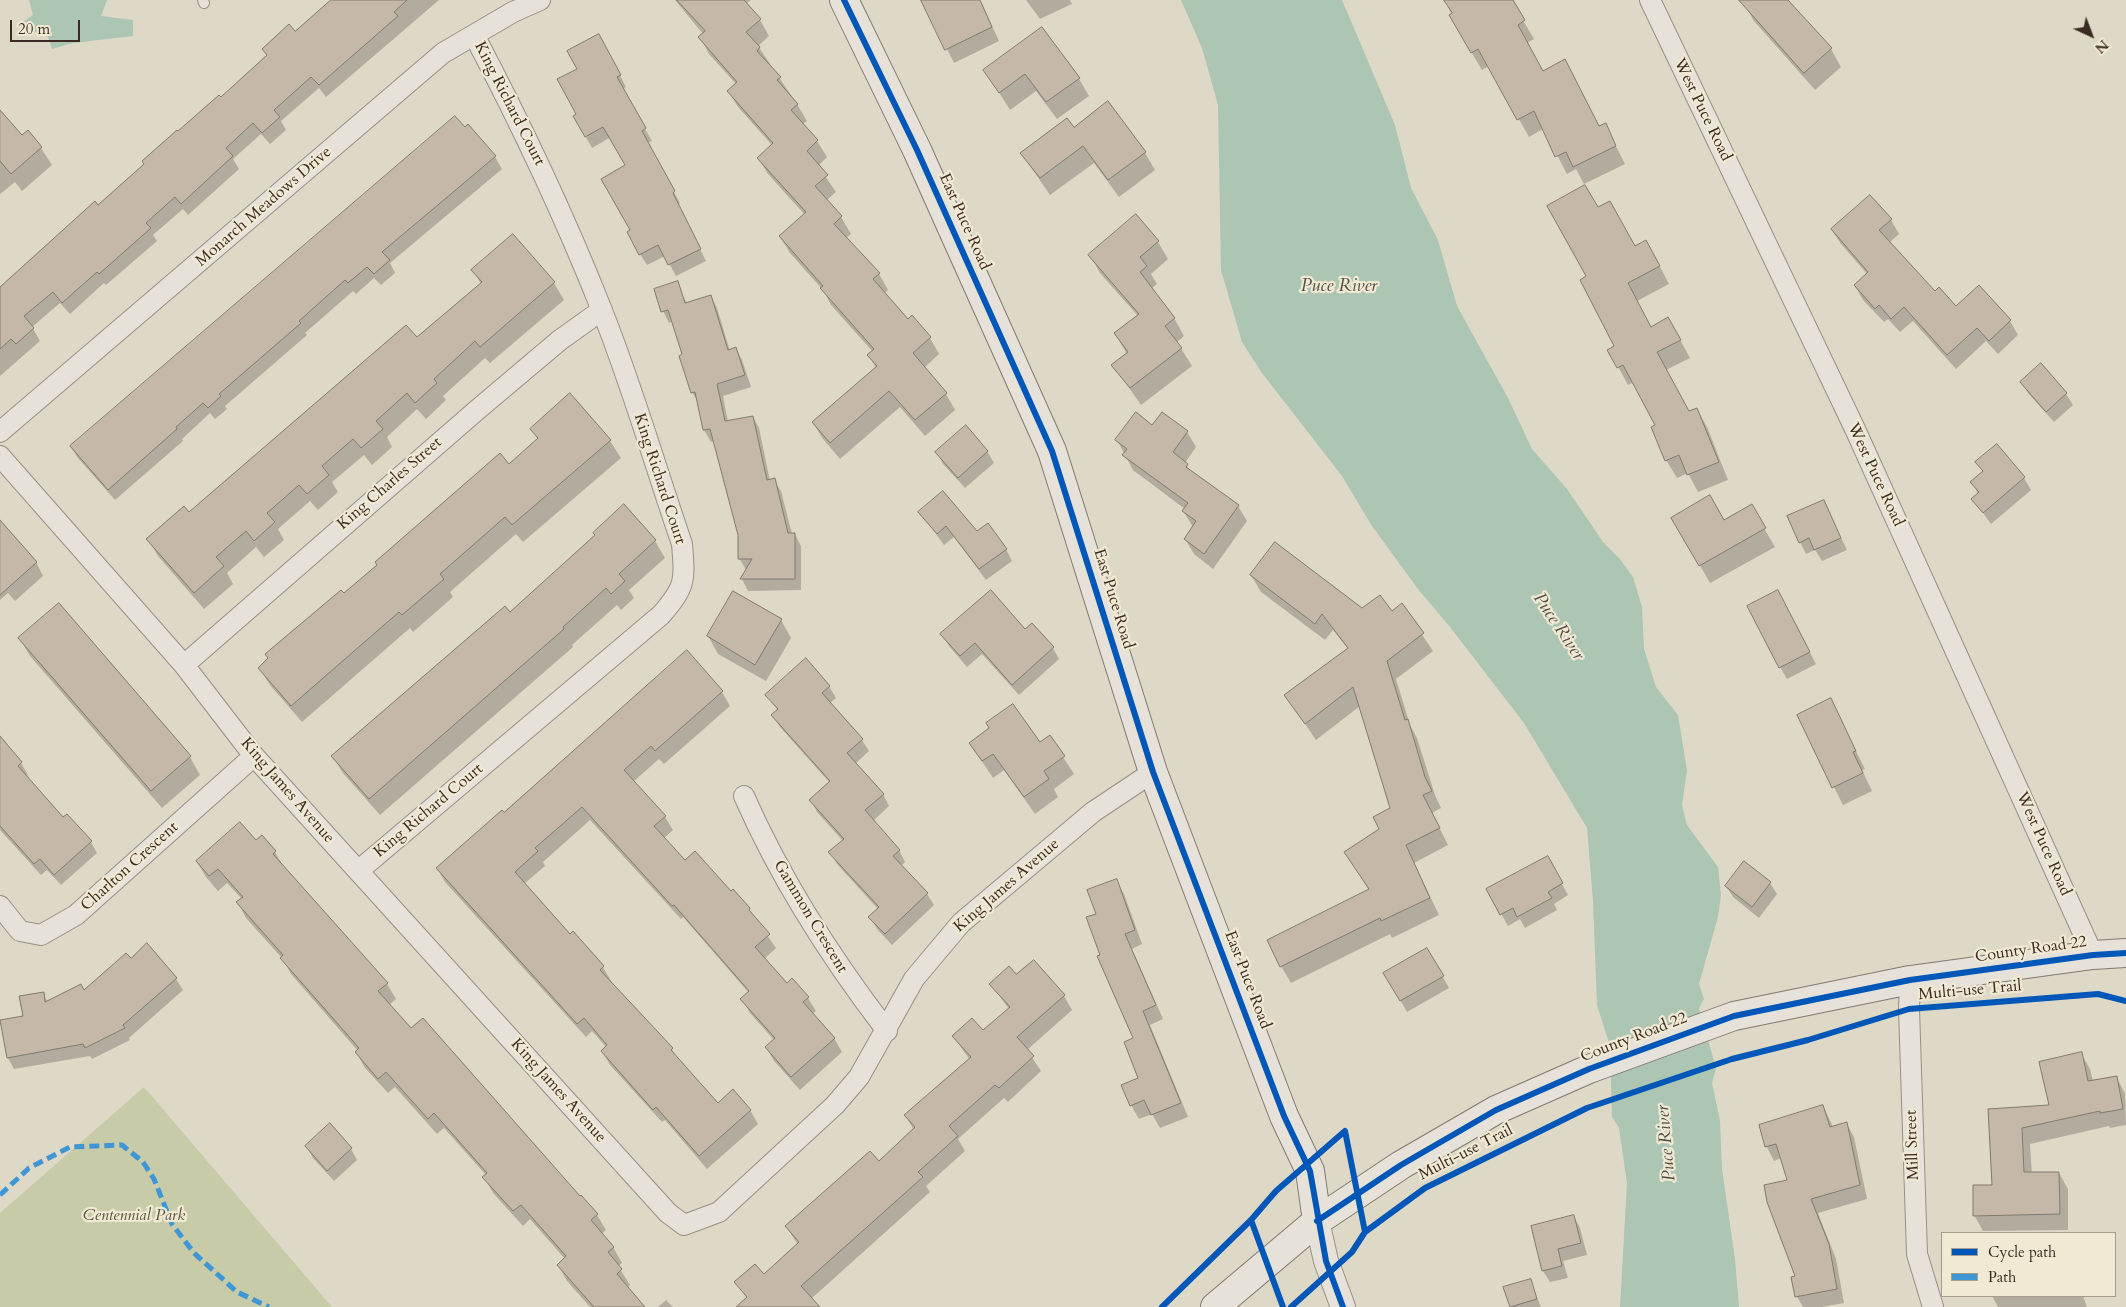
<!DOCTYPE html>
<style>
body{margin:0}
#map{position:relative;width:2126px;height:1307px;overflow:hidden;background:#ded8c6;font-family:Cardo,serif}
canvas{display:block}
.legend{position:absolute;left:1941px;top:1232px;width:175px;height:65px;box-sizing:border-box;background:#f0e9d3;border:1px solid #a89d8c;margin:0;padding:6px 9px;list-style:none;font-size:15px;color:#3b2a21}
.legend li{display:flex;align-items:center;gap:10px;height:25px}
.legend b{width:25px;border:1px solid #a89d8c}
.north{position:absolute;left:2066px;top:10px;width:50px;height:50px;-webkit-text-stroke:4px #f0e9d3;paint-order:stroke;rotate:137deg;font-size:14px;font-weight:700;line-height:20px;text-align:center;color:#3b2a21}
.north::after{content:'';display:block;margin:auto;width:18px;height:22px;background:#3b2a21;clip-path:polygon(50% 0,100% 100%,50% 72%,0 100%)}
.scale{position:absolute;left:10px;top:20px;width:70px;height:22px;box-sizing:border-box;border:2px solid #3b2a21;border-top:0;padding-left:6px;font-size:15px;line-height:18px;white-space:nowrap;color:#3b2a21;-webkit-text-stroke:4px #f0e9d3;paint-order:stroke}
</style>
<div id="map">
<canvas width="2126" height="1307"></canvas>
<ul class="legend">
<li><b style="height:6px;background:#0057b8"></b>Cycle path</li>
<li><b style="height:6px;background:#3e96d5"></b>Path</li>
</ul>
<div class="north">N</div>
<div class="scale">20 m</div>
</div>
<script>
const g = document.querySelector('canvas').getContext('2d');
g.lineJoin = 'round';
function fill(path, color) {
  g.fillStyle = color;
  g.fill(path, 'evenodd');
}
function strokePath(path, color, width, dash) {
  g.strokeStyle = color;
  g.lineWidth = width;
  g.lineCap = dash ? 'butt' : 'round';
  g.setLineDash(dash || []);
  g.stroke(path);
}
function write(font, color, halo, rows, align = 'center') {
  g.font = font + ' Cardo,serif';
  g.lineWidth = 4.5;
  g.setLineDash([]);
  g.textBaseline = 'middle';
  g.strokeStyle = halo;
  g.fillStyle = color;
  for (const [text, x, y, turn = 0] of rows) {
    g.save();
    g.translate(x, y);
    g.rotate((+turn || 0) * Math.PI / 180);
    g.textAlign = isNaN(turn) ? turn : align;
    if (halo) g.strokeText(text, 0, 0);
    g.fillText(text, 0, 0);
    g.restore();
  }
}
fill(new Path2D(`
 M144,1087L332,1307H0V1213Z`), '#c8cba8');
fill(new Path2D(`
 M29,0H107L101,16L133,20V36L73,43L52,49L48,37L41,30L24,36L17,26L33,15Z
 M1181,0H1342L1395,125L1411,188L1438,240L1457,306L1508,398L1532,449L1567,489L1603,542L1620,559L1633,577L1642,607L1644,649L1656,687L1678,715L1687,770L1682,805L1687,825L1718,867L1721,895L1718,917L1699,984L1704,999L1699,1008L1716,1068L1712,1083L1720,1121L1722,1169L1735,1259L1739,1307H1620L1627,1183L1619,1128L1612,1117L1610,1046L1597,1005L1593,901L1587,828L1524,723L1450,627L1418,589L1372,526L1342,476L1262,373L1242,342L1221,270L1218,105L1202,48Z`), '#adc5b3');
fill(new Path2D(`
 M333,0H439L326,97L319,88L281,121L286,130L270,144L261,134L233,159L239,169L188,215L183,209L153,235L157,241L106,285L104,283L70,314L60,303L32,327L40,341L0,376V288L98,206L178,133L221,99L268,57L263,49L295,33Z
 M675,0H751L746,4L760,20L769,36L758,46L797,104L807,121L803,124L817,141L827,157L818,166L836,192L826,201L841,217L851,234L846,238L879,274L888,290L884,294L908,320L930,338L939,354L924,368L946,394L955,410L925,436L900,407L840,459L823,439L813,423L876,368L869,355L873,352L831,305L823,290L790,253L780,237L805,215L768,174L758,158L772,145L738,107L728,91L736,84L709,54L700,37L703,34Z
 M925,0H980L999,41L954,63L923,1Z
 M1026,0H1070L1072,4L1040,19Z
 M1445,0H1511L1534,39L1527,43L1543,73L1600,128L1605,125L1625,164L1584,184L1576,169L1567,174L1543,129L1529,137L1489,66L1482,70L1460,33Z
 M1748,0H1787L1831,49L1841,67L1815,90L1754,21L1744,4Z
 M605,47L626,87L622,89L652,141L647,143L680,203L678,205L706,261L676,276L665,256L647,265L640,254L627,166L611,137L592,148L574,116L577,115L579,69Z
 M985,70L1079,79L1089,96L1057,119L1036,91L1010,110Z
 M0,112L22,137L28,132L41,148L52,165L22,191L15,182L0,194Z
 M468,126L495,157L502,169L390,263L395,273L381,285L374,278L356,294L353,291L305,333L307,335L225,406L227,409L215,419L210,413L182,439L183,441L115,500L78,458L71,447Z
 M1074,128L1145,153L1155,170L1119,197L1094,163L1050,195L1022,154Z
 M1597,209L1635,247L1656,259L1669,284L1637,301L1651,328L1678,336L1690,358L1666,370L1689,413L1697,409L1707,427L1728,480L1698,492L1688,473L1677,478L1666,460L1657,426L1634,382L1628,385L1609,350L1616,347L1588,277Z
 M1891,220L1899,234L1889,243L1935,292L1955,308L1979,287L2010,321L2018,335L1998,354L1986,341L1956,369L1913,321L1900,332L1888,319L1884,322L1863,300L1855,286L1868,275L1841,244L1832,230Z
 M1158,242L1168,259L1151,274L1157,284L1151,289L1174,318L1184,336L1177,342L1192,366L1141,405L1113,365L1127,354L1115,334L1138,316L1100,273L1090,255Z
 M473,270L554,283L564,300L490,363L485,358L443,396L446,400L426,419L417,409L387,437L392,447L372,465L364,455L332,482L338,492L318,510L310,501L278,529L284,540L264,557L256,547L227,573L233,584L204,609L158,556L148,539L188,514L417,339L481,284Z
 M677,283L687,304L711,296L717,308L730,351L736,349L742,360L751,387L723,396L728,422L753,417L759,428L770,481L774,480L781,491L792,534H795L801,546V590L748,591L742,579L746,570L739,558V535L714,441L711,442L704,430L699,404L692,392L673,321L669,323L663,311Z
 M2021,382L2066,394L2073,405L2054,422L2028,393Z
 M570,395L610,441L621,458L523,542L516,534L450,592L453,597L413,632L410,628L302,722L270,685L259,668L344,595L509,465L538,440L532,429Z
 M1162,414L1187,432L1196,447L1185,463L1192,473L1238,506L1247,521L1213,569L1194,554L1185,539L1193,527L1183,511L1185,509L1133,470L1117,440L1152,427Z
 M1997,445L2024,478L2031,490L1991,524L1973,499L1978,494L1972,482L1983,472L1977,462Z
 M987,451L994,463L965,488L943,464L937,452Z
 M1824,502L1847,550L1822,561L1815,550L1806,554L1800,542Z
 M624,506L655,541L665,558L629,590L634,598L621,610L617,605L572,645L573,647L380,815L343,773L333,757L510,613L596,536Z
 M1751,506L1775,547L1710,583L1673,518L1724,522Z
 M920,512L977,533L1006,549L1012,561L986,580L954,537L944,545Z
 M0,530L36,562L43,576L15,601L8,593L0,600Z
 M1251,575L1362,609L1392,613L1402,605L1433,651L1396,679L1410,725L1417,738L1435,795L1441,808L1432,813L1448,845L1414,863L1439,915L1392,938L1390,934L1291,983L1281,966L1369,890L1345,852L1380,829L1391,809L1360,706L1316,740L1286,696L1348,649L1333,630L1325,640L1261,592Z
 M1784,603L1816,664L1787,679L1780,667Z
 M781,620L791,638L766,681L718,654L708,636Z
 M1025,631L1053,648L1059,659L1019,695L982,654L967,667L949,646L942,634Z
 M20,639L190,757L200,775L162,808L30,656Z
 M687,652L722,692L730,706L664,764L659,759L633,782L665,817L673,830L663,839L685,862L731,893L749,909L776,948L764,959L787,985L808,998L816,1011L812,1014L834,1038L842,1052L800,1090L774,1061L766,1047L774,1040L750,1013L742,999L749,993L683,917L681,919L590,820L543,862L545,866L524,884L570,936L603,967L611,981L609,982L672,1049L678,1061L718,1105L750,1110L758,1124L707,1169L665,1120L662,1122L610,1065L602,1051L607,1048L592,1031L586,1037L445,882L437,868L504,814Z
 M829,686L836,698L830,703L862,740L869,751L855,764L883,794L889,806L873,821L899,850L905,862L901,866L927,894L934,905L892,945L877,929L870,917L878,909L837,864L830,852L843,841L817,812L811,800L830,783L780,727L773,716L778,711L767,695Z
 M1830,700L1865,769L1862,770L1872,791L1843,805L1798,715Z
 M991,728L1040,744L1050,737L1074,774L1054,789L1058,797L1035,814L1004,770L993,778L970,743Z
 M0,738L21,763L28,775L25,777L63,819L91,842L97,853L61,885L47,870L41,875L0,830Z
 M262,837L275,852L284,868L387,984L396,999L389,1005L597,1215L606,1230L601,1234L613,1247L622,1263L618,1266L630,1285L627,1288L644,1307H590L567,1281L558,1265L565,1259L530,1219L523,1226L493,1193L484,1177L486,1175L444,1128L437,1134L395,1087L388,1093L365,1068L356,1052L358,1051L291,974L282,958L246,918L238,903L242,899L227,883L218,891L206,877L197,862L256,842Z
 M1547,857L1568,895L1554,904L1557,910L1525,928L1520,919L1508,926L1488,890Z
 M1116,880L1124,894L1142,944L1132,949L1163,1019L1150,1025L1188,1117L1160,1128L1152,1114L1139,1119L1131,1105L1140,1079L1134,1038L1102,956L1097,914Z
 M1770,883L1777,894L1759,918L1733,897L1726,886Z
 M1427,949L1449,988L1407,1012L1385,973Z
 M130,960L176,979L183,990L129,1038L130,1040L92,1059L90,1056L14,1069L8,1058L24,1017L43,994L48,1002L84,992Z
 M1033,961L1064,996L1072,1010L1027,1050L1041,1071L1008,1102L1004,1098L958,1139L965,1151L926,1186L930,1192L811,1299L817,1307H738L747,1299L736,1282L764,1276L798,1245L786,1226L879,1162L914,1130L905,1115L970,1060L953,1036L983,1032L1009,1009L991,984L1016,976Z
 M2081,1053L2090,1069L2093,1081L2116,1077L2125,1093L2126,1125L2110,1128L2109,1126L2030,1144L2032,1174L2059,1173L2068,1189V1230L1983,1231L1974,1215L1993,1186L1990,1110L2051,1107Z
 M1823,1106L1833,1127L1846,1123L1854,1137L1867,1199L1818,1213L1836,1259L1844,1303L1822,1307H1803L1797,1297L1788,1181L1781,1158L1774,1161L1767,1147L1760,1126Z
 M306,1146L351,1149L357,1160L334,1181L313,1158Z
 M1574,1217L1580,1228L1587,1255L1563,1261L1568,1278L1550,1282L1543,1271L1532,1227Z
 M1530,1280L1541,1307H1511L1505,1288Z
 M1992,1296H2083L2087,1307H1998Z
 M666,1300L673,1307H658Z`), '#0003');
const building = new Path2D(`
 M331,0H407L394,12L398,16L319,85L311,77L274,110L280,117L262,133L253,123L226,148L233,156L181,204L175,197L146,223L151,228L99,274L97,272L62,303L53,292L24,316L34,328L16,344L11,339L0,349V287L95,201L98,205L144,164L142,161L177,130L178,131L219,95L221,97L267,55L262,49L289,24L295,31Z
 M677,0H744L761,19L746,32L760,47L757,51L781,77L777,80L798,104L791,110L818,140L807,151L828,175L815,186L842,216L834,224L880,273L873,279L908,319L912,315L931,337L913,353L947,393L915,420L889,391L830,443L812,422L877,366L867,355L874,349L820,288L823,286L779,236L806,212L757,158L773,143L727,91L737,82L698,37L705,31Z
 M921,0H980L992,27L945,50Z
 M1444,0H1513L1525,20L1518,25L1543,71L1565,59L1599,126L1606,123L1616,146L1573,167L1566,152L1555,157L1534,111L1517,120L1478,49L1471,53L1449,15L1452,13Z
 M1739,0H1788L1832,48L1804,73Z
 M1042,27L1080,78L1046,102L1025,74L999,93L983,70Z
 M599,34L621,75L617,77L646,128L642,131L675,191L673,193L701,249L668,265L658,245L639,255L627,232L630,230L601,179L625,165L603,127L585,137L573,116L576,114L557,79L577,69L567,51Z
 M1108,101L1146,152L1108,180L1083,146L1040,178L1020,153L1067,118L1074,127Z
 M0,110L22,135L28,130L42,147L11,174L0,161Z
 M455,116L465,127L468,124L496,156L382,252L390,260L374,274L367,267L348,283L345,280L299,321L301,323L219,394L221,396L208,408L203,403L176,427L177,429L108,490L70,446Z
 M1585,185L1598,207L1610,201L1635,246L1646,240L1660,266L1628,283L1651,327L1668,317L1681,340L1657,352L1689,411L1697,408L1719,462L1687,475L1679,455L1665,461L1651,427L1655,425L1623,365L1617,368L1607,350L1614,346L1580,280L1586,276L1547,206Z
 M1870,195L1892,219L1879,230L1935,291L1939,287L1956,306L1979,285L2011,320L1989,341L1977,328L1947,355L1904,307L1891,319L1879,305L1875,309L1854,285L1868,272L1831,229Z
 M1136,214L1159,241L1140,257L1147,266L1140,272L1175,318L1165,326L1182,348L1130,388L1111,365L1128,352L1114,333L1139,314L1088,255Z
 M513,234L555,282L480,347L475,341L434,379L437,383L415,403L407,393L376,421L383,429L361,448L353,439L322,466L329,475L307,494L299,485L267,513L275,522L254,541L246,531L216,557L224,566L194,593L146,539L184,506L189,512L406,325L417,337L482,282L471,270Z
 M678,281L685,303L711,295L728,350L736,347L745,375L717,384L725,421L753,416L767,480L775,478L788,533H795V579H740L752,559H738V535L710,429L703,430L695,392L691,393L679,356L682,354L668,310L661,312L654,289Z
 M2041,363L2067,393L2046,412L2020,382Z
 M570,393L611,440L512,525L505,517L440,574L444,579L402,615L399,612L291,706L258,668L268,658L265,654L341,590L344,593L377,565L375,562L500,453L509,464L538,438L530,429Z
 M1136,412L1152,425L1162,412L1188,431L1173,452L1188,464L1186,467L1239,505L1204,554L1184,539L1196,521L1182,511L1188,503L1122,455L1127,449L1115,440Z
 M966,425L988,451L958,478L935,452Z
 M1997,444L2025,477L1983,513L1971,499L1979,492L1970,482L1983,471L1975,462Z
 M943,491L977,531L988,523L1007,549L979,569L946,526L937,534L918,512Z
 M1710,495L1724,520L1752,504L1766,528L1699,566L1671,518Z
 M1824,500L1841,538L1814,550L1809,538L1799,543L1787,516Z
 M624,504L656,540L619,574L625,581L611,594L606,588L563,627L564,629L369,799L331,756L505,606L510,612L595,535L593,533Z
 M0,520L37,562L0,595Z
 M1275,542L1362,608L1380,595L1392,611L1402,603L1424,633L1387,661L1405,720L1408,719L1425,777L1432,791L1423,795L1440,828L1406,845L1430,898L1381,921L1380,918L1280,967L1267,940L1369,889L1344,852L1379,829L1373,817L1390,808L1353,687L1305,724L1284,695L1348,648L1322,614L1315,624L1250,575Z
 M991,590L1025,629L1032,623L1054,647L1012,685L975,643L960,656L940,634Z
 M1778,590L1810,652L1779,668L1747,606Z
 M733,591L782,619L755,665L707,636Z
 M59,603L191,756L151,791L18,638Z
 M687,650L723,691L655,751L651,746L624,770L666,816L654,826L685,860L695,851L731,891L733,889L750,908L749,910L770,934L755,947L787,983L792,978L809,997L803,1002L835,1038L791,1077L765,1047L775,1038L740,999L749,991L674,905L672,906L582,807L535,848L538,851L515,872L570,934L573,931L604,966L600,970L673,1048L671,1050L718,1103L733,1089L751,1110L699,1156L656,1107L653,1110L601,1051L607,1045L584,1018L577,1024L436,868L502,810L504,812Z
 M806,658L830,686L822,693L863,739L847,753L884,794L865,810L900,850L893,856L928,893L885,934L868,917L879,907L828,852L844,839L809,800L830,781L771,715L778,709L765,695Z
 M1831,698L1856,751L1853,752L1863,773L1832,788L1797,715Z
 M1013,704L1040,742L1050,735L1065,756L1044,771L1049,779L1024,797L993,754L982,761L969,743L989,728L986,723Z
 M0,736L22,762L18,766L63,817L67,814L92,841L54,875L40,859L34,864L0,826Z
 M240,822L256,840L262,835L276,851L273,854L388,983L378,991L411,1028L423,1018L580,1196L581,1195L598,1214L591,1220L614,1247L608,1252L622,1269L617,1274L645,1307H594L557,1265L566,1256L521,1205L513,1211L482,1177L487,1173L434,1113L428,1119L386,1072L378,1079L355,1052L359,1048L280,958L283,955L236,902L243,897L218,869L209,876L196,861Z
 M1548,856L1563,883L1548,892L1552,898L1517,917L1513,908L1500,915L1486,889Z
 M1744,861L1771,882L1752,907L1725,886Z
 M1117,879L1135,930L1125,934L1156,1005L1143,1011L1181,1103L1151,1115L1144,1100L1130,1106L1121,1085L1138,1078L1124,1042L1133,1038L1097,956L1100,955L1086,917L1096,914L1087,890Z
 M147,943L177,978L123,1025L125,1028L85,1048L83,1044L7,1058L0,1020L23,1016L19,996L44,992L45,1002L81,984L84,990L126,953L131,958Z
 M1427,948L1444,976L1400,1001L1383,973Z
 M1034,960L1065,995L1017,1037L1034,1056L999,1088L995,1085L949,1126L958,1136L918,1172L923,1177L801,1286L820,1307H736L747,1297L734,1282L755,1264L764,1274L799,1242L785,1226L870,1151L879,1161L915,1127L904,1115L971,1057L952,1036L972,1018L983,1030L1010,1007L989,984L1009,966L1016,974Z
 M2082,1052L2088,1081L2117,1076L2123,1109L2100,1113V1111L2022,1128L2024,1172H2059L2060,1214L1973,1216V1185H1992L1988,1109L2049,1105L2039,1062Z
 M1823,1105L1830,1127L1847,1122L1860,1185L1811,1199L1829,1244L1837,1289L1795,1297L1791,1277L1795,1276L1767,1202L1764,1185L1787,1180L1776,1144L1765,1147L1759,1125Z
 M330,1123L352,1148L327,1171L305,1146Z
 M1574,1215L1581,1243L1558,1249L1562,1266L1542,1271L1531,1226Z
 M1531,1279L1537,1299L1510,1307L1503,1287Z`);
fill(building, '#c6b8a8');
strokePath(building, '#807a70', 1);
const service = new Path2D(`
 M203,0L204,3`);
const minor = new Path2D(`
 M1650,0L1855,429L2093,955
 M0,432L443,53L513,12L540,0
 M0,456L184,665L254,756L668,1213L684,1225L719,1212L835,1105L859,1077L914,979L961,923L1093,812L1153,772
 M184,665L477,410L560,340L602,310
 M744,796C781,880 831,958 887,1031
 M358,871L661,615C686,586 685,581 682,544C655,466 632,385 601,308C564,215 521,124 474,35
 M0,906L20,931L41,935L76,915L254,756
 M1910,980L1909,1009L1917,1254L1933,1307`);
const tertiary = new Path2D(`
 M1317,1221L1326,1261L1343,1307`);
const secondary = new Path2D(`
 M844,0L917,150L1052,451L1153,772L1284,1116L1310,1171L1317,1221
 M1215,1307L1317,1221L1401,1165L1496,1110L1589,1069L1734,1016L1910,980L2093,955L2126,953`);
strokePath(service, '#969186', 12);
strokePath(minor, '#969186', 22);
strokePath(tertiary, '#969186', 26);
strokePath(secondary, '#807a70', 30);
strokePath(service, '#e6e2d9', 10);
strokePath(minor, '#e6e2d9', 20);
strokePath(tertiary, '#e6e2d9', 24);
strokePath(secondary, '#e6e2d9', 28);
strokePath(new Path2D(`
 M0,1195L29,1168L70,1147L122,1145L143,1162L154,1179L172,1224L194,1253L237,1292L269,1307`), '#3e96d5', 5, [10, 5]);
strokePath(new Path2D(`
 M844,0L917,150L1052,451L1153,772L1284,1116L1310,1171L1326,1261L1343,1307
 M1251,1220L1283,1307
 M1317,1221L1401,1165L1496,1110L1589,1069L1734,1016L1910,980L2093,955L2126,953
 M1162,1307L1251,1220L1276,1191L1345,1131L1365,1232
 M1291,1307L1352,1252L1365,1232L1425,1188L1587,1108L1732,1059L1808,1040L1909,1009L2098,994L2126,1001`), '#0057b8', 6);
write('16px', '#3b2a21', '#f0e9d3', [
 ["King Richard Court",509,104,63],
 ["West Puce Road",1702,110,64],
 ["Monarch Meadows Drive",264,207,-41],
 ["East Puce Road",964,222,66],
 ["West Puce Road",1875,475,65],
 ["King Richard Court",659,479,72],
 ["King Charles Street",390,484,-41],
 ["East Puce Road",1113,599,73],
 ["King James Avenue",287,791,49],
 ["King Richard Court",429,811,-40],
 ["West Puce Road",2043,844,66],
 ["Charlton Crescent",130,867,-42],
 ["King James Avenue",1007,886,-41],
 ["Gammon Crescent",810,917,59],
 ["County Road 22",2031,950,-8],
 ["East Puce Road",1247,980,69],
 ["Multi-use Trail",1970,991,-5],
 ["County Road 22",1634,1038,-21],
 ["King James Avenue",558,1091,48],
 ["Mill Street",1913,1145,-92],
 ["Multi-use Trail",1466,1153,-27]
]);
write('italic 16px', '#5a503d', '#f0e9d3', [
 ["Centennial Park",134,1216]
]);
write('italic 18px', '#524f44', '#f0e9d3', [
 ["Puce River",1339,287],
 ["Puce River",1558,627,56],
 ["Puce River",1667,1143,-95]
]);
</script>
